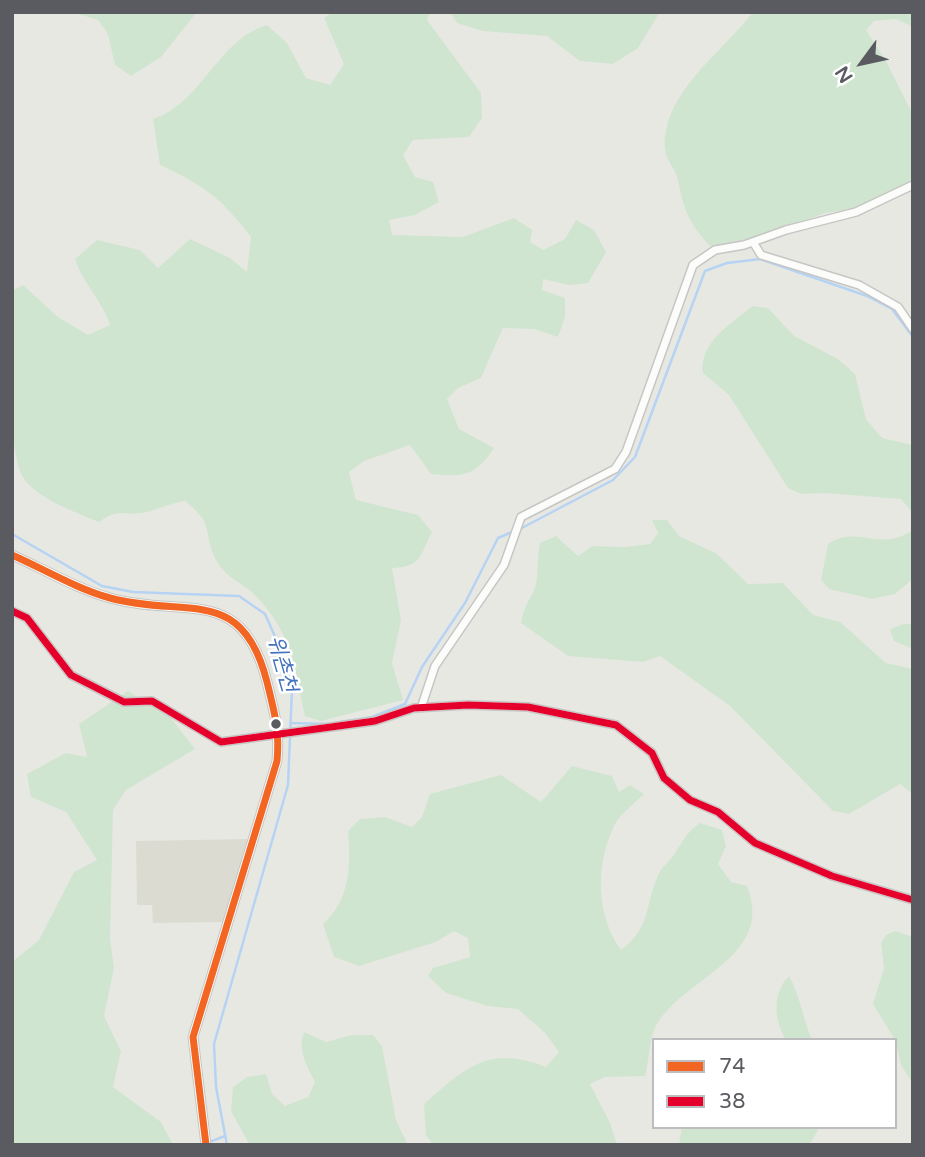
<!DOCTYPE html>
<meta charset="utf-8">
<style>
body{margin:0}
#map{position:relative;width:925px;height:1157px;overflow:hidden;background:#e8e8e3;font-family:"Varela Round",sans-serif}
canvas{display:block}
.frame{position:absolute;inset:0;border:14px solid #595b60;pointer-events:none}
.legend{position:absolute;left:652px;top:1038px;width:245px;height:91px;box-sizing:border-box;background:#fff;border:2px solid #bdbdbf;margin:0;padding:9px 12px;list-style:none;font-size:21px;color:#595b60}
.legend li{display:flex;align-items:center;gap:14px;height:35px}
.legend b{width:35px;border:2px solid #bdbdbf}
.north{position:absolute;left:827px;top:28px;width:70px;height:70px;-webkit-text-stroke:5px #fff;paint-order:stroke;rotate:237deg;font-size:19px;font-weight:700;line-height:28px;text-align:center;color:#595b60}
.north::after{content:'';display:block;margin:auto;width:24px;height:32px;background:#595b60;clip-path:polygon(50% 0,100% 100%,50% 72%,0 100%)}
</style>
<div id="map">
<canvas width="925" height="1157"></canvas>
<div class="frame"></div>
<ul class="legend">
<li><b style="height:9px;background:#f26522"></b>74</li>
<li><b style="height:9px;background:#e4002b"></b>38</li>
</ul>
<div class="north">N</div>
</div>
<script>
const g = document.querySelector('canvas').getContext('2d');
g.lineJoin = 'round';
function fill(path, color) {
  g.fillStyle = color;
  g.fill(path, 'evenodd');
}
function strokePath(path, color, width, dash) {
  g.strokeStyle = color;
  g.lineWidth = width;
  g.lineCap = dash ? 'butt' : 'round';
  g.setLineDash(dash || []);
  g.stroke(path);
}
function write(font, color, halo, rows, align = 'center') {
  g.font = font + ' "Varela Round","Noto Sans KR",sans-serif';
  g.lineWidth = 5;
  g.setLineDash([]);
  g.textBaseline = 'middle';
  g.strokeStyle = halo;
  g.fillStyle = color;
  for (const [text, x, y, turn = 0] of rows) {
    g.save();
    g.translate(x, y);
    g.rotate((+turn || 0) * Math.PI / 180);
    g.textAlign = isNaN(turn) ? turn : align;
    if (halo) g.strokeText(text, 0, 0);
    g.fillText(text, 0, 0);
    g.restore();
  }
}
fill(new Path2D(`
 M250,839L223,922L153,923L152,905H137L136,841Z`), '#dcdbd2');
fill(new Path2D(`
 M72,12H197L161,57L131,76L115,65L108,34L98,20Z
 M333,12H430L427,20L481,93L482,118L469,137L413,140L403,155L415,177L433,182L439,202L415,215L389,220L392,235L463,237L514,218L532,230L530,242L543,250L565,239L576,220L594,230L606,252L588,283L569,285L543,279L542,290L565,298V317L558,337L534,329L503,328L481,378L458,388L447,399L459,429L494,448C475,477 463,477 431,474L410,445L364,461L349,472L356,500L418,515L432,532C420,556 421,567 392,568L401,620L392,663L403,700L321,721L305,716C294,665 292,633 254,594C245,585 232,580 224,571C208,553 211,540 204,521C201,514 191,507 186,501C168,503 156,511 142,513C120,516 119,508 99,522C77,513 38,499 24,479C5,449 12,330 12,291L23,285L58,317L88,335L110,325C102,300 83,284 75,259L97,240L140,250L158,268L190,239L230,258L247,272L251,237C221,198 205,186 160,165L153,119C202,103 218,39 267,25L287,43L306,78L330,85L344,64L324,18Z
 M450,12H660L638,48L613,64L580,61L547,36L483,31L457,23Z
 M753,12H913V27L896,19L874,21L866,30L886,61L913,115V188L875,206L825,213L740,245L710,246C688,222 684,211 678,180C676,170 666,160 665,150C661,93 722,53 753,12Z
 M753,306L768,308L794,336L838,359L855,374L866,419L882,438L913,445V521L912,512L901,499L824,493L801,494L788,488L729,395L703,373C698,344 732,322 753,306Z
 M652,520H667L679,536L717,554L748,584L783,583L813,615L840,622L886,663L913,669V794L900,784L849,814L833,811L730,706L660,656L643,662L568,656L521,623C524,604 532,598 536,584C538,574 537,556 540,543L556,536L578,556L592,546L625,547L650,544L658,533Z
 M913,530V579L895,594L872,599L829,589L821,580L828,544C858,524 879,553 913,530Z
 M904,624H913V649L894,641L890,629Z
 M128,691L171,718L195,749L126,790L113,810L110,939L114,968L104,1016L121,1051L113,1087L161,1122L173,1145H12V962L39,940L74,872L97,860L66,812L31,797L27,774L66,753L87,757L79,724Z
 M572,766L612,776L619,792L630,785L644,794C635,803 620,814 614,826C595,865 596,915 621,950C651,928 645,903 659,873C662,867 669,862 673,856C683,842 685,833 700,823L722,830L726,846L718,864L731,882L747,886C776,959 681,977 655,1028C649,1042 649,1062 645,1076L605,1077L590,1084L610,1123L617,1145H433L426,1135L424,1104C465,1068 488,1044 546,1067L559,1052L545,1033L518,1009L488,1006L446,993L428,976L433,968L470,957L468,938L454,931L436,942L359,966L334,957L323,924C350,900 351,865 348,831L360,819L385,817L412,827L422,817L430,794L501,775L541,802Z
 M895,931L913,937V1084L901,1065L895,1040L873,1004L884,968L881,943L886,935Z
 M789,976C800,995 803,1019 812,1040H786C774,1020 772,993 789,976Z
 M304,1032L326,1042L352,1035H373L382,1046L396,1120L408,1145L249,1144L231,1111L233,1087L247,1077L266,1074L272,1094L285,1106L308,1097L315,1082C307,1066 297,1050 304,1032Z
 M682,1127H820L809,1145H679Z`), '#d0e5d0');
strokePath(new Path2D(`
 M518,530L613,480L635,457L705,271L727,263L760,259L867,296L892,309L913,337
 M12,534L102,586L133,592L239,596L265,614L281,650L292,689L288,785L214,1044L216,1087L227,1145
 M291,723L327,724
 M334,723L372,717L405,704L422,667L465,603L498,538L512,532
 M212,1141L225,1136`), '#b6d3f4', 2.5);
const minor = new Path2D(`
 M753,242L761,255L859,285L898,307L913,329
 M12,611L27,618L71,675L124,702L152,701L221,742L375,721L414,708L468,705L528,707L616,725L652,753L664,778L690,800L718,812L755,843L832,876L913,900
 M421,708L435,666L504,565L521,517L615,469L626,452L693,265L715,250L744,245L786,230L856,212L913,185`);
const tertiary = new Path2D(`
 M12,555C44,569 77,589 110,598C186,619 242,583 267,682C274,711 280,730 277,761L193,1037L206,1145`);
strokePath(minor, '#c6c6c5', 10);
strokePath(tertiary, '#c6c6c5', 11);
strokePath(minor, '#fcfcfb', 7);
strokePath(tertiary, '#fcfcfb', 9);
strokePath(new Path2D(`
 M12,555C44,569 77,589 110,598C186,619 242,583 267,682C274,711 280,730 277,761L193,1037L206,1145`), '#f26522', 7);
strokePath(new Path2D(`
 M12,611L27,618L71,675L124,702L152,701L221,742L375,721L414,708L468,705L528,707L616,725L652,753L664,778L690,800L718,812L755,843L832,876L913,900`), '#e4002b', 7);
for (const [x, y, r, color] of [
 [276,724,6,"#595b60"]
]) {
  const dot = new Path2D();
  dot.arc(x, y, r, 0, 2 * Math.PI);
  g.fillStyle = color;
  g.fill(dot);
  strokePath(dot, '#fff', 2.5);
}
write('italic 21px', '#4573bd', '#fff', [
 ["위촌천",281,664,74]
]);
</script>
